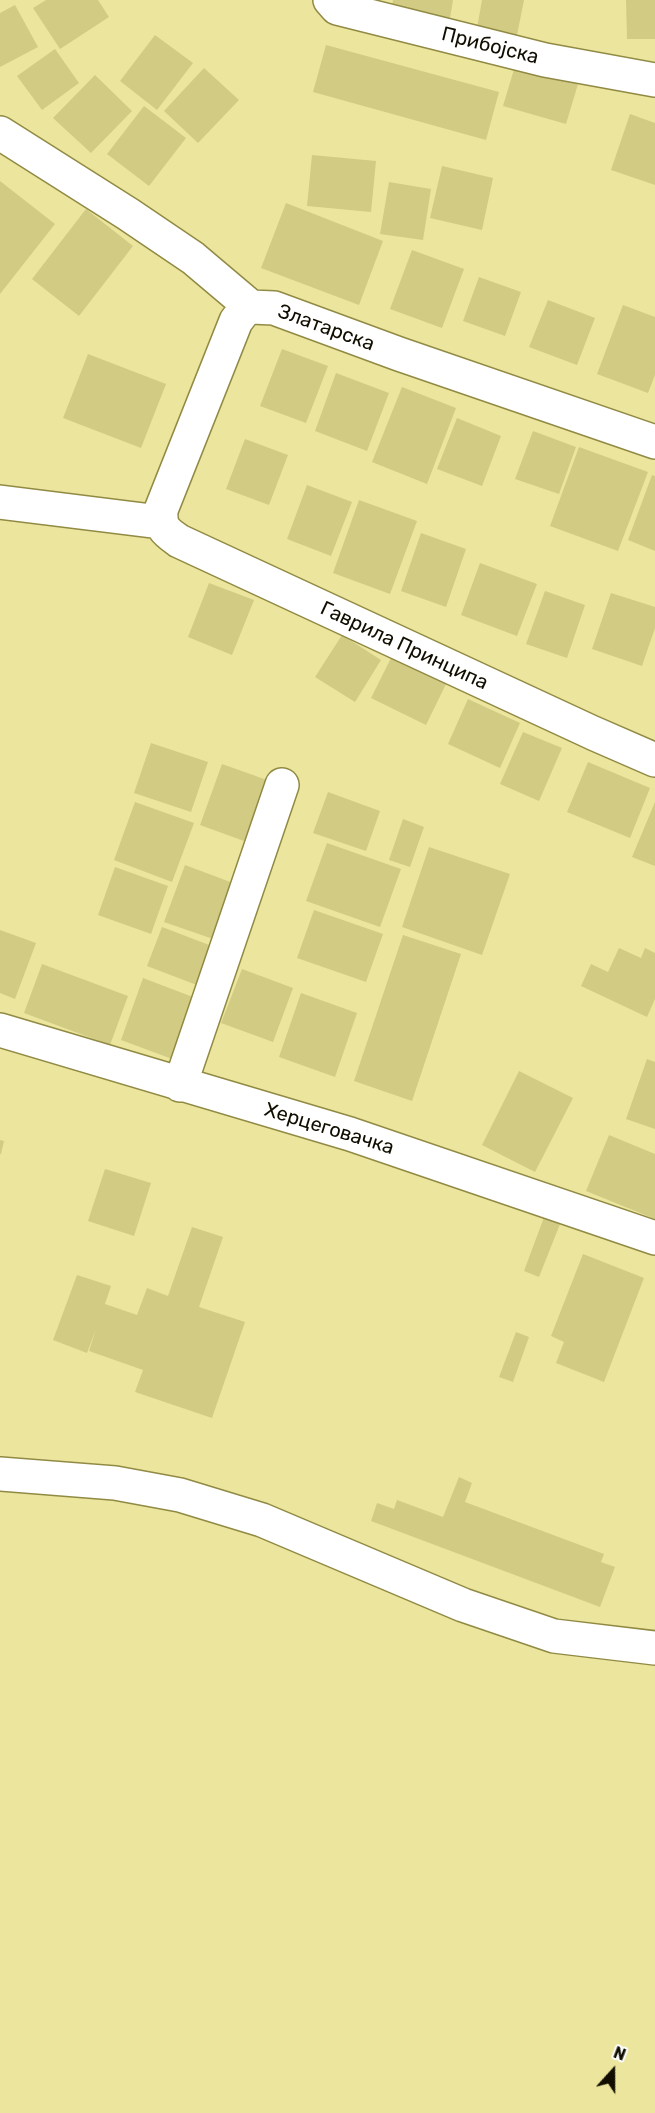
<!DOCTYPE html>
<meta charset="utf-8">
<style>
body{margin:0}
#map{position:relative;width:655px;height:2113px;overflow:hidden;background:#ebe59d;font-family:Rubik,sans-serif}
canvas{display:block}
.north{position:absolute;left:583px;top:2041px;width:60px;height:60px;-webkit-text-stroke:4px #fff;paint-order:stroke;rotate:21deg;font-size:16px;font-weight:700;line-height:24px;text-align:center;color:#110e00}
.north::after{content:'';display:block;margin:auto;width:21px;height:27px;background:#110e00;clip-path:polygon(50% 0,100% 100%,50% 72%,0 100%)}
</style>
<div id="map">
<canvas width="655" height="2113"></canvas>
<div class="north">N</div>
</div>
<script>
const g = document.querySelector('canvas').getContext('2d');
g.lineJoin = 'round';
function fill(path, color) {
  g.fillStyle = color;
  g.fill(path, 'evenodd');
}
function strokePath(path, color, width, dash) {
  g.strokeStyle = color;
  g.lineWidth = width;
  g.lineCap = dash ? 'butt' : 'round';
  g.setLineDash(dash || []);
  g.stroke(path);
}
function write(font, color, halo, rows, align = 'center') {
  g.font = font + ' Rubik,sans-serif';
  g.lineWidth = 4.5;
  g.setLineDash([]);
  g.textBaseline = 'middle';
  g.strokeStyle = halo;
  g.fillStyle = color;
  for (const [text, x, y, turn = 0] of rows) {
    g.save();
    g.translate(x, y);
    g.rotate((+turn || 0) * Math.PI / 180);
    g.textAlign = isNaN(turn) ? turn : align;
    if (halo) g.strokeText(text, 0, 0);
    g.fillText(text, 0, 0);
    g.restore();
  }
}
fill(new Path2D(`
 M46,0H98L109,17L60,49L33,8Z
 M393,0H453L449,24L391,14Z
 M482,0H524L517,35L477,28Z
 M626,0H655V39H627Z
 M15,5L38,47L0,67V13Z
 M155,35L193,63L157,110L120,81Z
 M326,45L499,92L486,140L313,92Z
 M55,49L79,83L42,110L17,76Z
 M515,66L578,84L566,124L503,106Z
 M204,68L239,100L198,143L164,111Z
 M95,75L132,111L91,153L53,118Z
 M144,106L186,138L149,186L107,154Z
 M630,114L655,123V185L611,170Z
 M312,155L376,161L371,212L307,206Z
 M442,166L493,178L482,230L430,218Z
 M0,181L55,224L0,294Z
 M389,182L431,189L423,240L380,234Z
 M286,203L383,241L359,305L261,268Z
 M86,209L133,246L79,316L32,279Z
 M412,250L464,269L442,328L390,309Z
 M479,277L521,292L505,336L463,321Z
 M548,300L595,318L577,365L529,347Z
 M623,305L655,317V375L648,393L597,374Z
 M282,349L328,366L306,423L260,406Z
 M88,354L166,384L141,448L63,418Z
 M336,373L389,393L367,451L315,431Z
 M402,387L456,408L427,484L372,462Z
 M457,418L501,436L482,486L437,469Z
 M533,431L576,447L559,494L515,479Z
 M245,439L288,455L269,505L226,489Z
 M579,447L648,472L618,551L550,526Z
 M652,475L655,476V551L628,540Z
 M307,485L352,502L331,556L287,539Z
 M359,500L417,521L390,594L333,573Z
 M421,533L466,549L446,607L401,591Z
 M480,563L537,584L517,636L461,615Z
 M209,583L254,600L232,655L188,637Z
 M545,591L585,605L567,658L526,644Z
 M611,593L655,607V628L642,666L592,649Z
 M342,635L381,660L355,702L315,677Z
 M392,656L447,682L426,725L371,698Z
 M468,699L520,723L500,768L448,744Z
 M523,732L562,748L539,801L500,784Z
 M151,743L208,762L191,812L134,793Z
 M588,762L650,788L630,838L567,812Z
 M222,764L267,780L244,841L200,825Z
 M328,792L380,811L366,851L313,833Z
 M135,802L194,823L172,882L114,860Z
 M655,802V866L632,857Z
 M403,819L424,827L410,867L389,860Z
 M327,843L401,869L380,927L306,901Z
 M429,847L510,874L482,955L402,927Z
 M185,865L233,883L213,939L164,922Z
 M115,867L168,886L151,934L98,915Z
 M314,910L383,934L366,982L297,958Z
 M162,927L217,948L202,987L147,966Z
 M0,930L36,943L15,999L0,993Z
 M403,935L461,954L412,1101L354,1081Z
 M619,948L641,958L645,948L655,953V999L647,1017L581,986L591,964L608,972Z
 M42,964L128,996L110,1045L24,1013Z
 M242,969L293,988L273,1042L221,1023Z
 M143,978L206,1002L183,1063L121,1040Z
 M301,993L357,1013L335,1077L279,1057Z
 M647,1059L655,1062V1129L626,1119Z
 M519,1071L573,1098L535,1172L482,1145Z
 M609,1135L655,1154V1219L586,1191Z
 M0,1140L4,1141L1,1154H0Z
 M105,1169L151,1183L134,1236L88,1221Z
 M546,1212L562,1219L539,1277L524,1271Z
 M192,1227L223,1237L199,1307L245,1322L212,1418L135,1392L143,1370L89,1351L96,1329L87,1353L53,1340L77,1275L111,1286L105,1304L137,1315L147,1288L168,1296Z
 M583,1254L644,1278L604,1382L556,1363L564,1342L551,1336Z
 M516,1332L529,1337L513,1382L499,1377Z
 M459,1477L472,1483L465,1502L604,1554L601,1562L615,1567L600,1607L371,1521L377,1503L394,1509L397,1500L443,1517Z`), '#d2cb84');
const minor = new Path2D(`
 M330,0L337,8L545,60L655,80
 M0,133L128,214L193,258L251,307L274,308L399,354L655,442
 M251,307L243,312L236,321L161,510C160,528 165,531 179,541L593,733L655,760
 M0,502L160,522
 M0,1030L350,1134L655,1238
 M180,1085L282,785
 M0,1474L115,1483L180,1495L262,1520L463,1605L554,1636L655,1648`);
strokePath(minor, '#918a44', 36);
strokePath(minor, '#fff', 33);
write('20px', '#110e00', '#fff', [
 ["Прибојска",490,46,14],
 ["Златарска",326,328,20],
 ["Гаврила Принципа",404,646,25],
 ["Херцеговачка",329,1129,17]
]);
</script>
